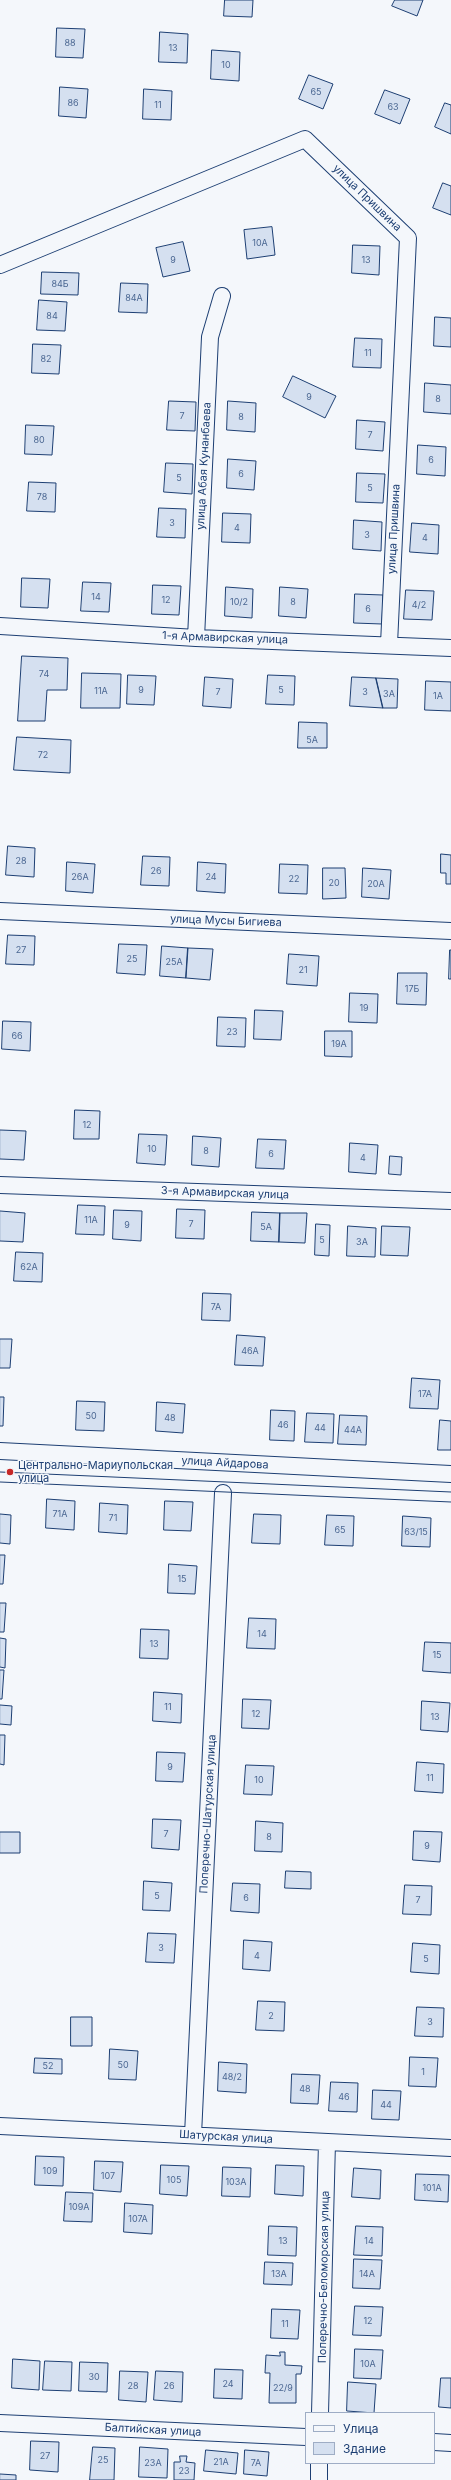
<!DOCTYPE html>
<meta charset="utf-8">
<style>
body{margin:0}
#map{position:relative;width:451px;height:2480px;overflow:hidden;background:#f4f7fb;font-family:Inter,sans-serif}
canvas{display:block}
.legend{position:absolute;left:305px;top:2412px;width:130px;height:52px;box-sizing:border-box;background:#f4f7fb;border:1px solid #9eadc5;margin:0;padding:5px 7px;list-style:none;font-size:12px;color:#1d3f73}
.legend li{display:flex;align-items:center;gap:8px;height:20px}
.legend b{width:20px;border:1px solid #9eadc5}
</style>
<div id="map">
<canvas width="451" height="2480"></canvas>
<ul class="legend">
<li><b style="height:5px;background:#f4f7fb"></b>Улица</li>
<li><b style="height:11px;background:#d5e0f0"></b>Здание</li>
</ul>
</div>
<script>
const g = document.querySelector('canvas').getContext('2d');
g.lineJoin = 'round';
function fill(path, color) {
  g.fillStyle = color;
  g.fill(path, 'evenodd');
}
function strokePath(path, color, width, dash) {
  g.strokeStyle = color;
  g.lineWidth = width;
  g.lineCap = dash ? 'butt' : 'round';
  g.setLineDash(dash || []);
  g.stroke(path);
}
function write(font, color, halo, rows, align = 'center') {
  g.font = font + ' Inter,sans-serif';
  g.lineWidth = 3;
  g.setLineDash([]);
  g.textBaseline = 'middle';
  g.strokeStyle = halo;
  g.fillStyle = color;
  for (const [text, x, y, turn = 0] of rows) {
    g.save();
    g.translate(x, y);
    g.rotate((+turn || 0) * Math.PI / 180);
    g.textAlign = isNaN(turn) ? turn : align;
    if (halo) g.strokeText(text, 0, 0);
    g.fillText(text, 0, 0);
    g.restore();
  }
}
const building = new Path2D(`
 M225,0H253L252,17L224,16Z
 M395,0H423L417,16L392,6Z
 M57,28L85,29L83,58L56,57Z
 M160,32L188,34L187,63L159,62Z
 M212,50L240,52L239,81L211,79Z
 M309,75L333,84L323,109L299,99Z
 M60,87L88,89L86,118L59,116Z
 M144,89L172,91L171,120L143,119Z
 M385,90L410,99L400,124L375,114Z
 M445,103L451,105V134L435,127Z
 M443,183L451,186V215L433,208Z
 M272,227L275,255L247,259L244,230Z
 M183,242L190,271L163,277L156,248Z
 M353,245L380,246L379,275L352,273Z
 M42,272L79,273L78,295L41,294Z
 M121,283L148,284L147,313L119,312Z
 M39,300L67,302L65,331L37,330Z
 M435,317L451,318V347L434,346Z
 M355,338L382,339L381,368L353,367Z
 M33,344L61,345L59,374L32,373Z
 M293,376L336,396L325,418L283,397Z
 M425,383L451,385V414L424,412Z
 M169,401L196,402L195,431L167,430Z
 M228,401L256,403L255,432L227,430Z
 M357,420L385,422L383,451L356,449Z
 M26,425L54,426L52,455L25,454Z
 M418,445L446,447L445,476L417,474Z
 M228,459L256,461L254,490L227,488Z
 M166,463L193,464L192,494L164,492Z
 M357,473L385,474L383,503L356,502Z
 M29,482L56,483L55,512L27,511Z
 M159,508L186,509L185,538L157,537Z
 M223,513L251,514L250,543L222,542Z
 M354,520L382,522L381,551L353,549Z
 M412,523L439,525L438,554L410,552Z
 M22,578L50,579L48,608L21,607Z
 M83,582L111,583L109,612L81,611Z
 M153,585L181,586L179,615L152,614Z
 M226,587L253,589L252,618L225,616Z
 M280,587L308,589L306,618L279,616Z
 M406,590L434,591L432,620L404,619Z
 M355,594L383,595L382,624L354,623Z
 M22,656L68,658L67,690H47L45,721H18Z
 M82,673L121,674L120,708H81Z
 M128,675L156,676L154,705L127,704Z
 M268,675L295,676L294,705L266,704Z
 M205,677L233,679L231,708L203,706Z
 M352,677L376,678L383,708L350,706Z
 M376,678L398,679L397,708H383Z
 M426,681L451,682V711L425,710Z
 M299,722L327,723V748H298Z
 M17,737L71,740L70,773L14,770Z
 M8,846L35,848L34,877L6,875Z
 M441,854L451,855V884H446V873H441Z
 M143,856L170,857L169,886L141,885Z
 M67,862L95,864L93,893L66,891Z
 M198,862L226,864L225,893L197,891Z
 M280,864L308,865L307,894L279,893Z
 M323,868H345L346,898L323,899Z
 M363,868L391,870L389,899L362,897Z
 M8,935L35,936L34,965L6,964Z
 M119,944L147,945L145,975L117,973Z
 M162,946L188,948L186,978L160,976Z
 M188,948L213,949L210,980L186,978Z
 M450,950H451V979H449Z
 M289,954L319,956L317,986L287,984Z
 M398,973H427L426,1005L397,1004Z
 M350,993L378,994L377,1023L349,1022Z
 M255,1010L283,1011L281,1040L254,1039Z
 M218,1017L246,1018L245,1047L217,1046Z
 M3,1021L31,1022L30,1051L2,1049Z
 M325,1031H352V1057L325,1056Z
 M75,1110L100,1111L99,1139H74Z
 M0,1130L26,1131L24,1160L0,1159Z
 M139,1134L167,1135L165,1165L137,1163Z
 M193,1136L221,1138L219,1167L192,1165Z
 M258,1139L286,1140L284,1169L256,1168Z
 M350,1143L378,1145L376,1174L349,1172Z
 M390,1156L402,1157L401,1175L389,1174Z
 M78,1205L105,1206L104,1235L76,1234Z
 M177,1209L205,1210L204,1239L176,1238Z
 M114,1210L142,1211L141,1241L113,1239Z
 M0,1211L25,1213L23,1242L0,1241Z
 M252,1212L280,1213L279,1242L251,1241Z
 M280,1213H307L305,1243L279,1242Z
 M316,1224L330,1225L329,1256L315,1255Z
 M348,1226L376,1228L375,1257L347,1256Z
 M382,1226L410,1227L408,1256L381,1255Z
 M16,1252L43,1253L42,1282L14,1281Z
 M203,1293L231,1294L230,1321L202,1320Z
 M237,1335L265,1337L263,1366L235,1365Z
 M0,1339H12L10,1368H0Z
 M412,1378L440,1380L438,1409L410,1408Z
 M0,1397H4L3,1426H0Z
 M77,1401L105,1402L104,1431L76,1430Z
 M157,1402L185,1404L183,1433L156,1431Z
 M271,1410L295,1411L294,1441L270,1440Z
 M307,1413L334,1414L333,1443L305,1442Z
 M340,1415L367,1416L366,1445L338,1444Z
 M440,1420L451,1421V1450H438Z
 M47,1499L75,1501L74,1530L46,1528Z
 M165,1501L193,1502L191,1531L164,1530Z
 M100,1503L128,1505L127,1534L99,1532Z
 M0,1514L11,1515L10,1544L0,1543Z
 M254,1514L281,1515L280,1544L252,1543Z
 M327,1515L354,1516L353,1546L325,1545Z
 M403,1516L431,1518L430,1547L402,1546Z
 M0,1555H5L3,1584H0Z
 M169,1564L197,1566L195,1594L168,1593Z
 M0,1603H6L4,1632H0Z
 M249,1618L276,1619L275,1649L247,1648Z
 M141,1629L169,1630L168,1659L140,1658Z
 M0,1638L6,1639L5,1668L0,1667Z
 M425,1642L451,1643V1673L423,1671Z
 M0,1670H4L2,1699H0Z
 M154,1692L182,1694L181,1723L153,1721Z
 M243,1699L271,1700L269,1729L242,1728Z
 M422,1701L450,1703L448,1732L421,1730Z
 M0,1705L12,1706L11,1725L0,1724Z
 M0,1735H5L4,1765L0,1764Z
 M157,1752L185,1753L183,1782L156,1781Z
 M417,1762L444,1764L443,1793L415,1791Z
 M246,1765L274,1766L272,1795L244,1794Z
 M153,1819L181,1820L179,1850L152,1848Z
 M256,1821L283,1823L282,1852L255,1851Z
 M414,1831L442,1832L440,1862L413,1860Z
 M0,1832H20V1853H0Z
 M286,1871L311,1872V1889L285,1888Z
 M144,1881L172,1883L170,1911L143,1910Z
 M233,1883L260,1884L259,1913L231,1911Z
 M405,1885L432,1886L431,1915L403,1914Z
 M148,1933L176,1934L174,1963L146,1962Z
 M244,1940L272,1942L270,1971L243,1969Z
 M413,1943L440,1945L439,1974L411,1972Z
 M258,2001L285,2002L284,2031L256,2030Z
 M417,2007L444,2008L443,2037L415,2036Z
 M71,2017H92V2046H71Z
 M110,2049L138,2051L136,2080L109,2079Z
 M410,2057L438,2058L436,2087L409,2086Z
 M35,2058L62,2059V2074L34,2073Z
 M219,2062L247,2064L246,2093L218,2091Z
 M292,2074L320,2075L318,2104L291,2103Z
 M331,2082L358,2083L357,2112L329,2111Z
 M373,2090L401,2091L399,2120L372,2119Z
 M36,2156L64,2157L63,2186L35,2185Z
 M95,2161L123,2162L121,2192L94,2190Z
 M161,2165L189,2166L187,2196L160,2194Z
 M276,2165L304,2166L303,2196L275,2194Z
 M223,2167L251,2168L250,2197L222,2196Z
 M354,2168L381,2170L380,2199L352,2197Z
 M416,2174L449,2175L448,2202L415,2200Z
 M66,2192L93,2193L92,2222L64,2221Z
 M125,2203L153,2205L152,2234L124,2232Z
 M269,2226L297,2227L296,2256L268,2255Z
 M356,2226L383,2227L382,2256L354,2255Z
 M354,2259L382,2260L380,2289L353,2288Z
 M265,2262L293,2263L292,2285L264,2284Z
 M355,2306L383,2307L381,2336L353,2335Z
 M272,2309L300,2310L298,2339L271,2338Z
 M355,2349L383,2350L381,2379L354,2378Z
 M280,2352H285V2365L302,2366L301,2374H296V2403H269L270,2373H265L266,2355L280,2356Z
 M13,2359L40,2361L39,2390L12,2388Z
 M45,2361L72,2362L71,2391L43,2390Z
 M80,2362L108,2363L107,2392L79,2391Z
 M215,2369L243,2370L242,2399L214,2398Z
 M120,2371L148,2372L146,2402L119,2400Z
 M156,2371L183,2372L182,2402L154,2400Z
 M441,2378H451V2408L439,2407Z
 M348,2382L376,2384L374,2413L347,2411Z
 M31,2441L59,2442L58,2472L30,2470Z
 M93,2447L115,2448L114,2480H90Z
 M140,2447L168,2449L167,2478L139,2477Z
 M206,2450L238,2453L236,2474L204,2471Z
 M245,2450L269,2452L267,2476L244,2474Z
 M180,2456H187L186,2462L195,2463L194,2480H174V2462H180Z
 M0,2474L16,2475V2480H0Z`);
fill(building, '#d5e0f0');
strokePath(building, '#1d3f73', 1);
const minor = new Path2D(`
 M0,265L305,139L408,238L389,644
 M0,626L196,638L451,648
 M196,638L210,337L222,296
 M0,911L451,931
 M0,1185L451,1201
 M0,1451L451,1474
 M0,2126L451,2148
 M193,2135L223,1493
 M320,2413L327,2142
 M0,2423L306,2437
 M434,2442L451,2443
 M319,2480V2463`);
strokePath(minor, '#1d3f73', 18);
strokePath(minor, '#f4f7fb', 16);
strokePath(new Path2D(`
 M0,1472L451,1492
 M0,1482L451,1502`), '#1d3f73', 1);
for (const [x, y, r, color] of [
 [10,1472,4,"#c62828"]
]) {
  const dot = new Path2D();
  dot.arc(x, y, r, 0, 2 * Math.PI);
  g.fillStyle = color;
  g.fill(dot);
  strokePath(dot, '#f4f7fb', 1.5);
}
write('9px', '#4b6792', null, [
 ["88",70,43],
 ["13",173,48],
 ["10",226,65],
 ["65",316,92],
 ["86",73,103],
 ["11",158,105],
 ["63",393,107],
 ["10А",260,243],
 ["9",173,260],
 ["13",366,260],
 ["84Б",60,284],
 ["84А",134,298],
 ["84",52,316],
 ["11",368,353],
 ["82",46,359],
 ["9",309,397],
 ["8",438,399],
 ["7",182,416],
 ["8",241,417],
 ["7",370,435],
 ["80",39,440],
 ["6",431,460],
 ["6",241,474],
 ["5",179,478],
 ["5",370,488],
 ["78",42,497],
 ["3",172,523],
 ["4",237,528],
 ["3",367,535],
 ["4",425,538],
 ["14",96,597],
 ["12",166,600],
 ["10/2",239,602],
 ["8",293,602],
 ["4/2",419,605],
 ["6",368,609],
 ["74",44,674],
 ["9",141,690],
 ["5",281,690],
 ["11А",101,691],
 ["7",218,692],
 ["3",365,692],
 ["3А",389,694],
 ["1А",438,696],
 ["5А",312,740],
 ["72",43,755],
 ["28",21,861],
 ["26",156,871],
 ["26А",80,877],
 ["24",211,877],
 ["22",294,879],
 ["20",334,883],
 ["20А",376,884],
 ["27",21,950],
 ["25",132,959],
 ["25А",174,962],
 ["21",303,970],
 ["17Б",412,989],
 ["19",364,1008],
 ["23",232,1032],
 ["66",17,1036],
 ["19А",339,1044],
 ["12",87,1125],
 ["10",152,1149],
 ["8",206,1151],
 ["6",271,1154],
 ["4",363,1158],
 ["11А",91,1220],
 ["7",191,1224],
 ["9",127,1225],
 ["5А",266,1227],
 ["5",322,1240],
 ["3А",362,1242],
 ["62А",29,1267],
 ["7А",216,1307],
 ["46А",250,1351],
 ["17А",425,1394],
 ["50",91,1416],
 ["48",170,1418],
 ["46",283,1425],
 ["44",320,1428],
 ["44А",353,1430],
 ["71А",60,1514],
 ["71",113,1518],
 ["65",340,1530],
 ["63/15",416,1532],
 ["15",182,1579],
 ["14",262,1634],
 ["13",154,1644],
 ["15",437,1655],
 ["11",168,1707],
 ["12",256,1714],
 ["13",435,1717],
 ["9",170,1767],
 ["11",430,1778],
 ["10",259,1780],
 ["7",166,1834],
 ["8",269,1837],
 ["9",427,1846],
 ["5",157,1896],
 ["6",246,1898],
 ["7",418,1900],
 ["3",161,1948],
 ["4",257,1956],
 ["5",426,1959],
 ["2",271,2016],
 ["3",430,2022],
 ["50",123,2065],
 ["52",48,2066],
 ["1",423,2072],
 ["48/2",232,2077],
 ["48",305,2089],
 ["46",344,2097],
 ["44",386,2105],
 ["109",50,2171],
 ["107",108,2176],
 ["105",174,2180],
 ["103А",236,2182],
 ["101А",432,2188],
 ["109А",79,2207],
 ["107А",138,2219],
 ["13",283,2241],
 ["14",369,2241],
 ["13А",279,2274],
 ["14А",367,2274],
 ["12",368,2321],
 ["11",285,2324],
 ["10А",368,2364],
 ["30",94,2377],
 ["24",228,2384],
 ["28",133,2386],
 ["26",169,2386],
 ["22/9",283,2388],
 ["27",45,2456],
 ["25",103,2460],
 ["21А",221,2462],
 ["23А",153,2463],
 ["7А",256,2463],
 ["23",184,2471]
]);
write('11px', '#1d3f73', '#f4f7fb', [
 ["улица Пришвина",367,198,44],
 ["улица Абая Кунанбаева",204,466,-87],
 ["улица Пришвина",394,529,-87],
 ["1-я Армавирская улица",225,638,2],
 ["улица Мусы Бигиева",226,921,2],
 ["3-я Армавирская улица",225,1193,2],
 ["улица Айдарова",225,1463,3],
 ["Поперечно-Шатурская улица",208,1814,-87],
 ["Шатурская улица",226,2137,3],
 ["Поперечно-Беломорская улица",324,2277,-89],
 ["Балтийская улица",153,2430,3]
]);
write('11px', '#1d3f73', '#f4f7fb', [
 ["Центрально-Мариупольская",18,1466],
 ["улица",18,1479]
], 'left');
</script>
